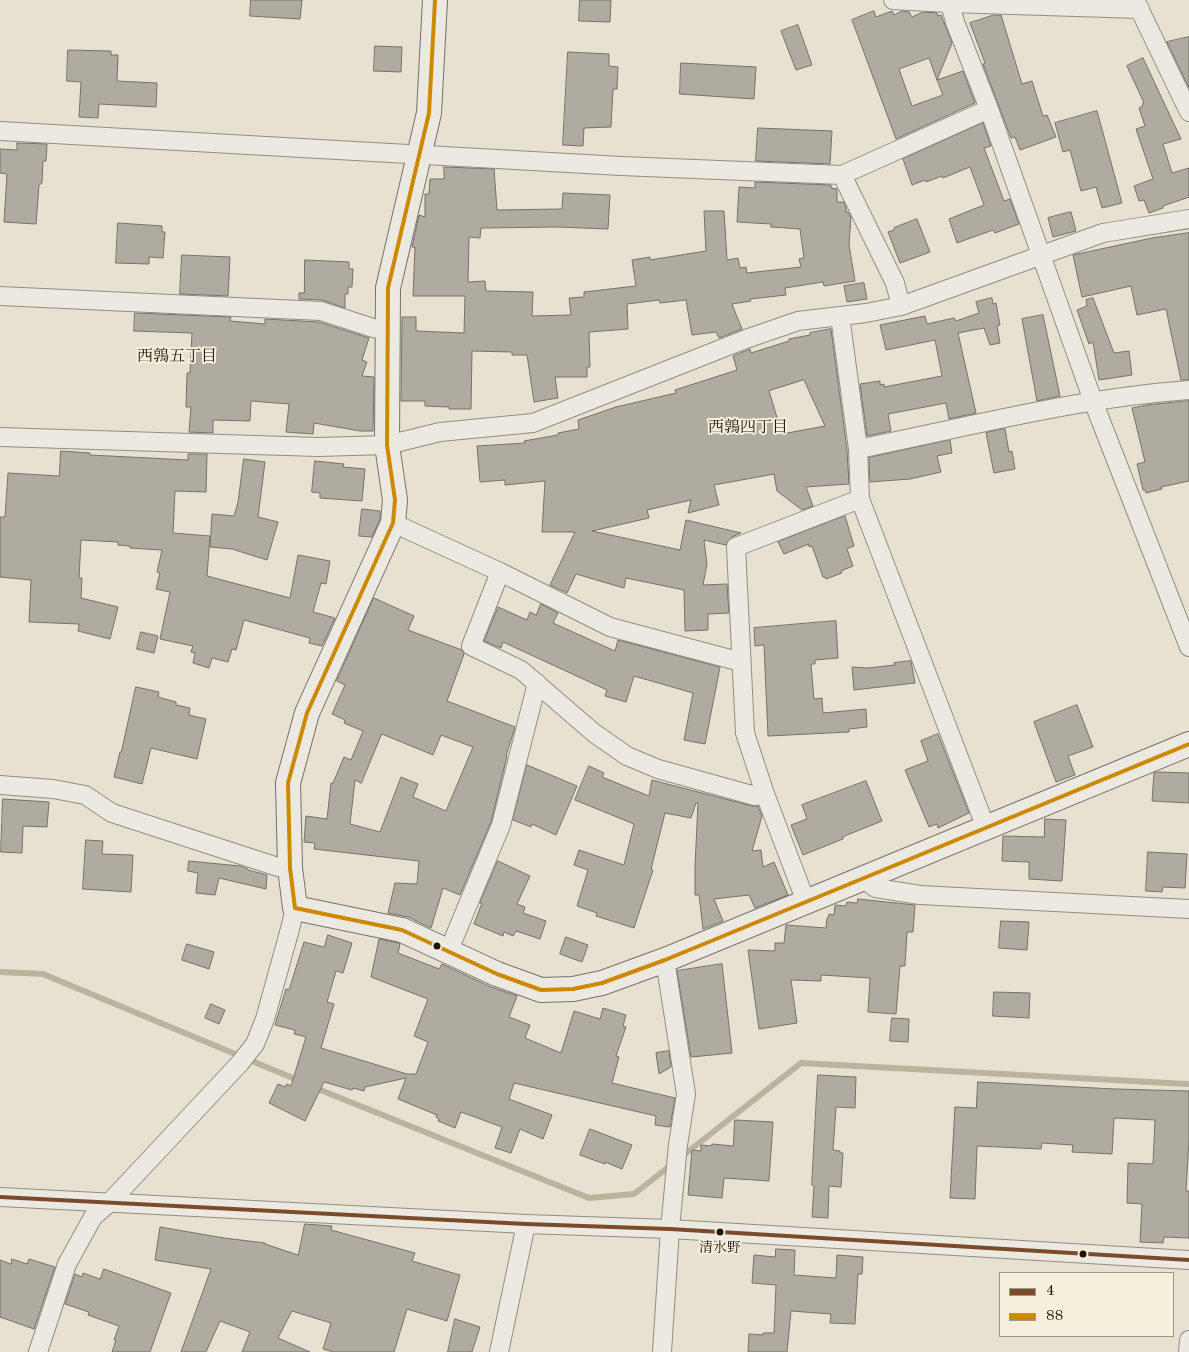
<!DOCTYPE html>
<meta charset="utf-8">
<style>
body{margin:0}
#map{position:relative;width:1189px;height:1352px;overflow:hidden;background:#e6e1d0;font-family:"Old Standard TT",serif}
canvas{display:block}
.legend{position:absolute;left:999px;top:1272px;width:175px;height:65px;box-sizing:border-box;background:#f5efdb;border:1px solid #a09789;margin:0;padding:6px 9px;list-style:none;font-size:15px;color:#21140d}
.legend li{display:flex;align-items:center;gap:10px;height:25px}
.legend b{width:25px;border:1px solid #a09789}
</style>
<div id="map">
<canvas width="1189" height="1352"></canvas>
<ul class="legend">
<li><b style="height:6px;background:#7a4b2a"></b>4</li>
<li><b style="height:6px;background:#cc8903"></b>88</li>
</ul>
</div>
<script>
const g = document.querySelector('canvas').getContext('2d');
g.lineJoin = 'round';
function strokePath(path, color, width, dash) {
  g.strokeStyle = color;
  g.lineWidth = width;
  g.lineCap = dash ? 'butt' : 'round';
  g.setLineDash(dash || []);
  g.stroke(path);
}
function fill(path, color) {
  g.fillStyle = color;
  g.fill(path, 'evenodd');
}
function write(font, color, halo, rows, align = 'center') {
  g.font = font + ' "Old Standard TT","Noto Serif JP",serif';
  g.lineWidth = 4;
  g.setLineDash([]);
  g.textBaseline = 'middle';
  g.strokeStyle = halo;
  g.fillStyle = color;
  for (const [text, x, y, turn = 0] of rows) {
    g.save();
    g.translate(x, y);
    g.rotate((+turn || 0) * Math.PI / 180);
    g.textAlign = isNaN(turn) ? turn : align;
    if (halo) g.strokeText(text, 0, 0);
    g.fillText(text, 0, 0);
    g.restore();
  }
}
strokePath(new Path2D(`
 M0,972L43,974L300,1081
 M313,1087L589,1198L634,1194L801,1063L1187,1084`), '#bbb39e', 6);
const building = new Path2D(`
 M251,0H302L300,19L250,16Z
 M580,0H611L610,22L579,21Z
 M874,11L876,17L892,11L894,15L902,11L909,12L912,17L923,12L937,13L938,16L941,15L952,43L937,80L929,58L899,69L912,106L943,95L937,80L963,71L975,103L896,139L852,20Z
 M994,15H1001L1022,84L1032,81L1043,116L1047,115L1056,137L1020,150L1015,137L1011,138L983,64L985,63L970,23Z
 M798,25L812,65L796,70L781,31Z
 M1189,37V88L1167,42Z
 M375,46L402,47L401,72L374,71Z
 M68,50L111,51V55H118L117,81L157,83L156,107L99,104L98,118L79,117L81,82L67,81Z
 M568,52L609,54V66L618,67L617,89H613L611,127L584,128L583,146L563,145Z
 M1143,58L1181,139L1163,144L1172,173L1189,168V197L1163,206V208L1149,213L1144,200L1139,201L1134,186L1153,179L1136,129L1145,126L1139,108L1143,106L1142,104L1144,103L1127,66Z
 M681,63L756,67L754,99L680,94Z
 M1097,111L1122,203L1102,208L1096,187L1081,191L1070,150L1063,152L1055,123Z
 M983,123L991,146L984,148L1004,201L1010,199L1019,224L995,233L993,230L957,243L949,219L984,205L970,167L943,178L942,176L926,182L925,180L912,185L903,159Z
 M758,128L832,131L830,164L756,161Z
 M17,143L47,144L46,161H43L42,183L39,185L36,224L4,222L7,174L0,173V149L17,150Z
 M444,167L494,169L497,210L562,209L563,193L610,195L608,229L558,227L481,228L480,238L469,237L468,282L485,281L486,291L533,292L532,316L571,315L569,298L584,297V292L636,286L632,260L650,257V260L706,251L704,211H724L727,260L738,258L740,268L746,267L747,273L801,267L799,259L804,258L800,229L771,227V224L737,222L739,187L755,188V182L831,185V188L837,189V202H844L846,208V212H848L851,217L849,245L855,281L824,286L823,282L785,288L786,295L750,299L751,301L732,304L742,329L719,338L716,332L692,335L686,300L660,303L659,300L627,304L628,329L589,332L590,367H587V377H555L558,398L534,402L527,355H512V352L472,351L471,409H449V407L425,406V401H401L402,317H416V331L464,333L465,296H413L415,247H412L419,215L425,217V194H429L430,179H444Z
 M1071,212L1076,231L1053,237L1048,218Z
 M917,219L930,252L900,263L888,232L894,230V228Z
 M118,223L162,226V232H165L163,258L149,257V264L116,263Z
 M1189,233V380H1181L1166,309L1137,315L1131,286L1082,297L1073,255L1152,238Z
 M182,255L230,257L228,296L180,294Z
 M305,260L349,262V269H353L352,287H348V294H345V308L322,300L299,299V293H304Z
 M864,283L867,299L847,302L844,286Z
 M992,298L993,304L996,303L1000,325L997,326L1000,343L990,345L984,328L958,333L976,413L949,419L946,403L888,414L891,431L867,436L860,384L880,381V385L884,384V387L942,376L935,340L886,350L880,325L925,316L927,324L954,318L956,321L979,313L976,302Z
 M1093,298L1114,353L1129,351L1132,375L1099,380L1093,342L1089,344L1077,310L1087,306L1086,300Z
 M135,313L231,317L230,321L265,324V319L319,322L369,338L362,360L367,362L362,376L374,377L373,431H360L314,423L313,434L286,432L289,404L251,401L250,421L213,420V433L189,432L191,407H186L187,373H190L192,333L134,331Z
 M1043,315L1060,396L1037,401L1022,319Z
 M831,329L847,450L849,484L806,487L813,506L802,510L777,491L774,474L714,485L719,505L688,513L691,500L647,510L649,518L592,531L680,550L686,520L741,533L732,537L726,545L704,540L707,564L703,585L727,584L729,613L708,614V630L685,631L684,590L626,578L624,588L576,574L567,593L550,585L575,532H542L545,481L505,485V480L480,482L477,446L525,443L524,441L558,435V433L579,429L578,420L616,407L676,393L675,390L737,370L733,356L750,349L751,353L789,341V339L810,335V333ZM804,380L825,426L782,434L769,391Z
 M1189,401V481L1161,487L1162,489L1146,493L1145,490H1143L1137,464L1145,462L1132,408L1147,405Z
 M1005,429L1009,452L1012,451L1015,469L994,473L986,433Z
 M950,440L952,453L937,456L941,472L910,479L870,482L869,458Z
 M61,451L90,453V455L188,460V454H207L206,492L175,491L173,533L210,536L207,576L290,598L298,555L330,561L326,584L321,583L313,612L335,618L322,646L309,643L310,638L244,620L236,650L232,649L228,662L212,658L209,668L193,663L195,653L191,652L193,646L160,639L170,592L156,589L160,573L157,572L162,550L130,548V546L118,545V542L81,540L79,578H82L81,598L118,607L110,639L78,631L79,624L29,622L31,580L0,577V517H5L8,473L59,476Z
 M244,459L265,462L258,517L278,522L267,560L232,549L210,547L212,514L234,516L238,502Z
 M315,461L344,464L343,467L365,469L362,501L320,498V493L312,492Z
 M362,509L380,511V519L372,537L359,536Z
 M845,516L854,546L847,549L853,566L841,571L842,573L826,579L825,577H823L812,546L809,547V544L784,554L778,542Z
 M374,598L414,616L408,630L462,650L464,654L447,701L515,727L506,756H507L491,822L460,895L443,888L431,928L408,917L388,913L395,883L417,884L419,861L314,849L315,843L304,842L306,816L327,819L331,783H333L344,757L351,760L363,731L344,723L345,720L332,714L345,685L337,681ZM382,734L433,755L441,735L473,747L446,811L413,797L418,784L401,777L380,832L350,824L355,780L361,783Z
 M541,604L558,613L553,623L615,651L618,640L720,667L705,744L684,740L693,693L634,676L626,702L605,696L607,690L503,642L501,648L484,641L498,607L527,620L530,612L536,615Z
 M836,621L838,658L815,660V664H811L814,699L822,698L823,713L866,709L867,727L849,729V732L768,736L764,645L755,646L754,628Z
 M141,632L158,636L154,653L137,649Z
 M911,661L915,683L854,690L852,667L868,668L895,665L894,663Z
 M136,687L159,692L158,697L176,702V705L190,708L189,715L206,719L197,759L151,748L142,784L114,777L120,752H121Z
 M1077,705L1093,747L1068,756L1075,775L1056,782L1034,722Z
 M938,734L969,813L938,828L937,824L929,827L905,770L928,761L921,741Z
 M527,765L577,786L556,835L532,824L531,827L513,820Z
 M589,766L604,773L602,777L649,796L652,780L752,806H758L762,816L752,851L761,850L763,867L774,862L788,895L755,908L749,895L714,899L723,921L703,929L699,895H695V866L698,803H696L691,818L665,813L651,869L653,870L634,928L596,916L597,913L577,906L588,870L574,865L579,850L624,865L634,824L575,800Z
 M1158,772L1189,773V803L1152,801L1154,773Z
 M866,781L882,821L847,835L843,837V839L803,855L791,825L807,819L802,805Z
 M3,799L49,802L47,827L23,826L22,853L1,852Z
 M1045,819L1066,820L1062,881L1029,879V862L1002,861L1003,836L1044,837Z
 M86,840L103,841L102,854L133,855L131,892L83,889Z
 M1148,852L1187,854L1185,888L1163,887L1162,892L1146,891Z
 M189,861L240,866L248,869V870L267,875L266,889L219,878L215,895L196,893L198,873L188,871Z
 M498,861L530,876L517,904L525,907L523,913L546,921L540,939L516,931L513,936L504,932L503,936L474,924L482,903H480Z
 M858,899L915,905L913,932H907L905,966H900L896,1014L868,1012L870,978L821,975V981L791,980L797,1023L759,1029L748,950L775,951V943H784L786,925L826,928L827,918H828L829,914L834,915L835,905L846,906L847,902L857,903Z
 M1001,921L1029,922L1027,950L999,948Z
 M328,935L352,943L343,973L336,971L327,1002L334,1004L321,1048L407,1074H416L428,1042L414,1036L428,999L371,977L379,939L398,943L400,944L398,953L439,969L442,964L491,987L517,996L509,1017L530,1025L525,1038L561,1053L574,1011L600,1019L603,1008L626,1015L623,1026L626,1027L616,1056L619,1057L612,1083L675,1098L670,1127L655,1125L656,1116L514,1083L509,1099L552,1115L543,1139L520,1129L511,1153L495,1148L502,1127L461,1112L455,1128L438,1121L439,1119L436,1117L437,1115L398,1099L406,1078L365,1087L364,1091L353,1088L352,1090L324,1082L305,1121L269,1103L278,1084L285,1087L287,1084L291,1086L306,1037L294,1034L295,1030L275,1025L286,989L289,990L304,942L324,947Z
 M566,937L588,945L582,962L560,954Z
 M187,944L214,952L209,969L182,960Z
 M722,964L732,1053L691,1057L677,971Z
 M994,992L1030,993L1029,1018L993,1016Z
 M211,1004L225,1010L219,1024L205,1018Z
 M892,1018L909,1019L908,1042L890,1041Z
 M669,1051L671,1067L659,1074L656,1053Z
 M818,1075L856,1077L855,1108L836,1107L833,1150L840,1151V1153H843L841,1187L829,1186L828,1218L812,1217L814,1186L812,1185Z
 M978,1082L1115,1089L1189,1091V1140L1186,1191H1189V1238L1164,1237L1163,1243L1140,1242L1142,1204L1127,1203L1128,1163L1153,1164L1155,1120L1114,1118L1112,1154L1072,1152L1073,1145L1042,1143L1041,1149L977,1146L975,1199L950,1198L955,1107L976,1108Z
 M735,1120L773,1122L769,1181L724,1178L722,1198L688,1195L692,1150L701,1151V1145L711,1146L712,1144L733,1146Z
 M590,1129L632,1145L622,1169L605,1162V1164L580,1155Z
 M305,1224L332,1226L331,1230L415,1253L412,1261L460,1275L447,1321L407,1309L394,1352H333L323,1349L331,1323L292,1311L278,1338L310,1352H242L250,1332L220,1321L206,1352H181L211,1269L155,1260L160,1227L224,1238L265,1243V1244L298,1255Z
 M776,1249L795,1250L794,1275L836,1278L837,1255L863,1257L862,1274H858L855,1324L830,1323L831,1314L791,1311L787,1352H748L749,1334L763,1335V1333H774L776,1285L752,1283L754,1255L775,1257Z
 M12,1259L27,1264L29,1259L55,1267L34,1329L0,1317V1260L11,1264Z
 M104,1269L171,1293L150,1352H112L116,1340H114L119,1326L88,1315L89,1312L65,1304L75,1274L82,1277L83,1273L100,1279Z
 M455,1319L480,1327L472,1352H448Z`);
fill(building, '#afaba0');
strokePath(building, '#767169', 1);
const street = new Path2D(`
 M893,0L949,3L1140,9
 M949,0L955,22L989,109L1093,401L1189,647
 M1135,0L1189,112
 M0,131L621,166L842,175L989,109
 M842,175L895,283L901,306
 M0,296L321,311L373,328L388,330
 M840,316L858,449L860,499L986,828
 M0,437L318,447L387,445L440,432L533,423L746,339L798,321L866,313L901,306L1103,233L1189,219
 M858,449C968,427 1077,398 1189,390
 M393,523L500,572L610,627L741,662
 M500,572L471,646L521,670L594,733L627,756L658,769L755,796L765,794
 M0,785L53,789L85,795L112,813L278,867L290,868
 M863,879L876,888L920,895L1189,909
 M806,902L765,794L745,733L736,547L860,499
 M449,950L501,825L537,683
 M0,1197L526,1224L670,1229L1189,1260
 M38,1352L67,1264L93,1217L109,1203L240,1063L255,1044L265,1019L290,929L295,908
 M499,1352L526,1224
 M662,1352L670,1229L678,1145L686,1094L665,960
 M1188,1352L1189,1340`);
const secondary = new Path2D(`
 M435,0L429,113L388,288L387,445L395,500L393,523L307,713L288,783L290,868L295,908L402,930L497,974L541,990L573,989L602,983L665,960L1189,744`);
strokePath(street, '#918d83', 20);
strokePath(secondary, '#767169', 26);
strokePath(street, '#ece9e0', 18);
strokePath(secondary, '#ece9e0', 24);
strokePath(new Path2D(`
 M0,1197L526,1224L670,1229L1189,1260`), '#7a4b2a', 4);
strokePath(new Path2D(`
 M435,0L429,113L388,288L387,445L395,500L393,523L307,713L288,783L290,868L295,908L402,930L497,974L541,990L573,989L602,983L665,960L1189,744`), '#cc8903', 4);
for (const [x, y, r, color] of [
 [437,946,4.5,"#21140d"],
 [720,1232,4.5,"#21140d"],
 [1083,1254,4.5,"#21140d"]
]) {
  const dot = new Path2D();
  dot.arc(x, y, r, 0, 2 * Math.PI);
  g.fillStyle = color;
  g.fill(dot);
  strokePath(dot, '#f5efdb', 2);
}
write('14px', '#21140d', '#f5efdb', [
 ["清水野",720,1248]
]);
write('16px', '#21140d', '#f5efdb', [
 ["西鶉五丁目",177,357],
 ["西鶉四丁目",748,428]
]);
</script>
